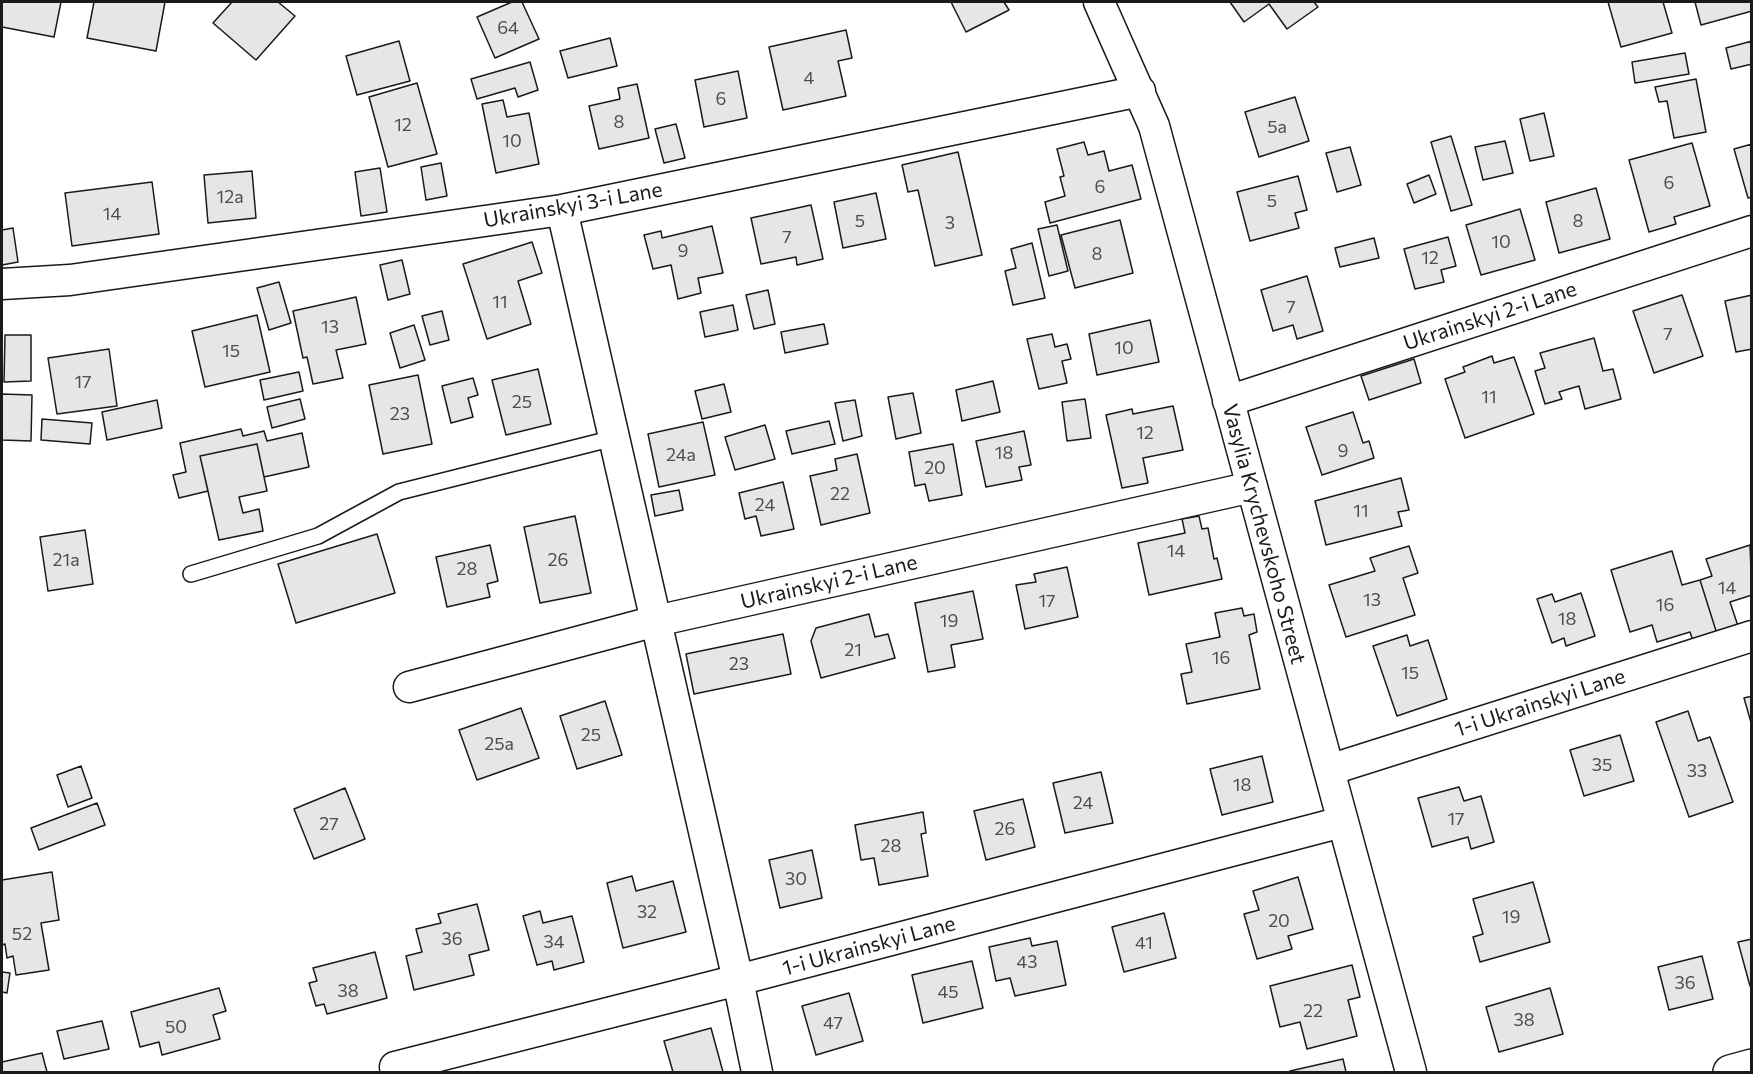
<!DOCTYPE html>
<meta charset="utf-8">
<style>
body{margin:0}
#map{position:relative;width:1753px;height:1074px;overflow:hidden;background:#fff;font-family:Commissioner,sans-serif}
canvas{display:block}
.frame{position:absolute;inset:0;border:3px solid #1a1a1a;pointer-events:none}
</style>
<div id="map">
<canvas width="1753" height="1074"></canvas>
<div class="frame"></div>
</div>
<script>
const g = document.querySelector('canvas').getContext('2d');
g.lineJoin = 'round';
function fill(path, color) {
  g.fillStyle = color;
  g.fill(path, 'evenodd');
}
function strokePath(path, color, width, dash) {
  g.strokeStyle = color;
  g.lineWidth = width;
  g.lineCap = dash ? 'butt' : 'round';
  g.setLineDash(dash || []);
  g.stroke(path);
}
function write(font, color, halo, rows, align = 'center') {
  g.font = font + ' Commissioner,sans-serif';
  g.lineWidth = 4.5;
  g.setLineDash([]);
  g.textBaseline = 'middle';
  g.strokeStyle = halo;
  g.fillStyle = color;
  for (const [text, x, y, turn = 0] of rows) {
    g.save();
    g.translate(x, y);
    g.rotate((+turn || 0) * Math.PI / 180);
    g.textAlign = isNaN(turn) ? turn : align;
    if (halo) g.strokeText(text, 0, 0);
    g.fillText(text, 0, 0);
    g.restore();
  }
}
const building = new Path2D(`
 M2,2H61L54,37L2,27Z
 M94,2H165L156,51L87,38Z
 M232,2H278L295,16L256,60L213,23Z
 M512,2H522L539,39L495,58L477,17Z
 M951,2H1004L1009,10L966,32Z
 M1230,2H1314L1318,7L1287,29L1269,4L1244,22Z
 M1608,2H1663L1672,33L1621,47Z
 M1695,2H1752V11L1701,25Z
 M846,30L852,58L838,61L846,96L783,110L769,47Z
 M610,38L617,66L568,78L560,51Z
 M399,41L410,81L357,95L346,56Z
 M1752,41V64L1731,69L1726,48Z
 M1685,53L1689,74L1635,83L1632,62Z
 M530,62L538,90L518,97L515,88L477,99L471,79Z
 M738,71L747,118L704,127L695,80Z
 M1696,79L1706,132L1674,138L1667,101L1659,102L1655,87Z
 M417,83L437,154L388,167L369,97Z
 M637,84L649,138L599,149L589,106L620,99L618,88Z
 M1295,97L1309,141L1259,157L1245,112Z
 M503,100L507,117L529,113L539,164L496,173L482,104Z
 M1544,113L1554,156L1530,161L1520,119Z
 M676,124L685,158L664,163L655,129Z
 M1451,136L1472,205L1451,211L1431,142Z
 M1505,141L1513,173L1483,180L1475,147Z
 M1084,142L1088,155L1104,151L1109,171L1132,165L1141,199L1050,223L1045,202L1065,196L1060,177L1064,176L1057,149Z
 M1692,143L1710,206L1674,217L1676,224L1649,232L1629,160Z
 M1752,144V197L1748,198L1734,149Z
 M1350,147L1361,185L1337,192L1326,153Z
 M958,152L982,255L935,266L918,190L908,192L902,165Z
 M441,163L447,196L426,200L421,167Z
 M380,168L387,212L361,216L355,172Z
 M252,171L256,218L208,223L204,175Z
 M1429,175L1436,194L1414,203L1407,184Z
 M1298,176L1307,210L1295,213L1299,228L1250,241L1237,192Z
 M152,182L159,234L72,246L65,193Z
 M1596,188L1610,239L1559,253L1546,202Z
 M876,193L886,239L843,248L834,202Z
 M811,205L823,259L797,265L796,257L761,264L751,218Z
 M1520,209L1535,260L1481,275L1466,225Z
 M1120,220L1133,273L1075,288L1061,235Z
 M1057,225L1068,271L1049,276L1038,229Z
 M712,226L723,273L698,278L701,293L678,299L671,265L653,269L644,235L661,231L662,238Z
 M13,228L18,262L2,265V230Z
 M1448,237L1456,266L1441,270L1444,282L1415,289L1404,249Z
 M1374,238L1379,258L1340,267L1335,248Z
 M532,242L542,273L518,281L531,324L487,339L463,264Z
 M1032,243L1045,298L1013,305L1005,271L1016,268L1011,249Z
 M402,260L410,294L388,300L380,265Z
 M1307,276L1323,331L1297,339L1293,325L1273,331L1261,290Z
 M279,282L291,323L269,330L257,288Z
 M768,290L775,324L754,329L746,295Z
 M1682,295L1703,356L1654,373L1633,311Z
 M1752,295V349L1736,352L1725,301Z
 M356,297L366,344L336,350L343,378L313,384L307,357L303,358L293,311Z
 M733,305L738,330L705,337L700,312Z
 M442,311L449,340L430,345L422,316Z
 M257,315L270,372L205,387L192,331Z
 M1150,320L1159,362L1097,375L1089,334Z
 M824,324L828,344L785,353L781,332Z
 M414,325L425,360L400,368L390,333Z
 M1052,334L1055,347L1067,344L1071,359L1062,361L1067,383L1039,389L1027,339Z
 M5,335H31V381L4,382Z
 M1594,338L1603,371L1613,369L1621,399L1585,409L1579,386L1559,392L1562,399L1545,404L1535,371L1545,368L1540,353Z
 M109,349L117,406L57,414L48,358Z
 M1492,356L1494,363L1514,357L1534,414L1465,438L1445,379L1465,372L1463,367Z
 M1414,359L1421,383L1369,400L1361,376Z
 M538,369L551,424L506,435L492,380Z
 M299,372L303,391L264,400L260,380Z
 M418,375L432,444L383,454L369,385Z
 M473,378L478,395L468,398L473,417L451,423L442,386Z
 M993,381L1000,412L962,421L956,390Z
 M724,384L731,412L702,419L695,391Z
 M913,393L921,433L896,439L888,397Z
 M2,394L32,395L31,441L2,440Z
 M300,399L305,419L272,428L267,407Z
 M1085,399L1091,438L1067,441L1062,402Z
 M157,400L162,428L107,440L102,412Z
 M855,400L862,436L843,441L835,403Z
 M1173,406L1183,450L1143,458L1148,483L1122,488L1106,415L1132,409L1133,414Z
 M1353,412L1363,443L1369,441L1374,458L1322,475L1306,427Z
 M42,419L92,423L90,444L41,440Z
 M829,421L835,444L792,454L786,431Z
 M703,422L715,475L659,487L648,434Z
 M765,425L775,459L735,470L725,437Z
 M241,429L243,436L264,431L267,441L302,433L309,467L264,477L257,444L200,456L208,491L179,498L173,475L186,472L180,443Z
 M1024,431L1031,465L1019,467L1022,480L986,487L976,441Z
 M257,444L267,491L239,497L243,513L259,509L263,531L219,540L200,456Z
 M953,444L962,495L929,501L925,484L915,486L909,452Z
 M857,454L870,513L821,525L810,476L837,470L835,459Z
 M1401,478L1409,510L1398,512L1402,526L1326,545L1315,501Z
 M783,482L794,529L761,536L756,516L745,519L739,493Z
 M679,490L683,510L655,516L651,495Z
 M575,516L591,593L540,603L524,527Z
 M1199,516L1202,529L1208,528L1214,559L1217,558L1222,579L1149,595L1138,543L1185,533L1182,519Z
 M85,530L93,584L48,591L40,537Z
 M377,534L395,593L296,623L278,564Z
 M490,545L498,581L487,584L490,597L447,607L436,557Z
 M1750,545L1752,595L1730,602L1738,626L1717,634L1700,580L1712,576L1706,559Z
 M1409,546L1418,573L1403,578L1415,615L1346,637L1329,585L1375,571L1370,558Z
 M1672,551L1682,585L1700,580L1717,634L1693,641L1690,632L1657,642L1652,625L1630,632L1611,570Z
 M1067,567L1078,617L1025,629L1016,585L1036,582L1034,574Z
 M973,591L983,639L951,645L955,667L928,672L915,603Z
 M1581,593L1595,636L1566,646L1564,638L1552,643L1537,599L1552,594L1555,602Z
 M1242,608L1244,616L1254,614L1257,632L1249,635L1260,689L1187,704L1181,674L1192,672L1186,644L1220,637L1215,613Z
 M869,614L875,637L888,634L895,658L821,678L811,641L816,628Z
 M783,634L791,674L694,694L686,654Z
 M1407,635L1410,646L1428,640L1447,699L1397,716L1373,646Z
 M1752,696V726L1744,698Z
 M605,701L622,755L577,769L560,716Z
 M521,708L539,758L477,780L459,730Z
 M1688,711L1698,741L1710,737L1733,802L1689,817L1656,722Z
 M1620,735L1634,781L1584,796L1570,750Z
 M1262,756L1273,802L1222,815L1210,769Z
 M81,766L92,798L68,807L57,775Z
 M1101,772L1113,823L1065,833L1053,783Z
 M1459,787L1464,801L1481,796L1494,842L1471,849L1468,837L1432,847L1418,798Z
 M345,788L365,839L314,859L294,809Z
 M1023,799L1035,847L986,860L974,811Z
 M97,803L105,825L39,850L31,828Z
 M923,812L926,833L921,834L928,876L879,885L874,858L861,860L855,825Z
 M812,850L822,898L780,908L769,860Z
 M52,872L59,920L41,923L49,970L16,975L13,956L7,958L5,944L2,945V880Z
 M632,876L636,891L673,881L686,932L623,948L607,883Z
 M1298,877L1313,929L1288,936L1292,949L1257,959L1244,914L1259,910L1253,891Z
 M1533,882L1550,942L1480,962L1473,937L1483,934L1473,899Z
 M477,904L489,950L469,955L474,975L414,990L406,956L422,952L416,929L441,923L438,914Z
 M540,911L543,923L572,916L584,962L554,970L552,961L537,965L523,916Z
 M1164,913L1176,958L1124,972L1112,927Z
 M1030,938L1032,946L1057,941L1066,985L1015,996L1010,978L996,981L989,947Z
 M1752,939V986H1750L1738,942Z
 M375,952L387,998L327,1014L324,1004L316,1006L309,983L317,981L313,968Z
 M1702,956L1713,999L1669,1010L1658,967Z
 M972,961L983,1008L923,1023L912,975Z
 M1352,965L1360,997L1348,1000L1357,1036L1307,1049L1300,1022L1280,1027L1270,986Z
 M2,972L10,973L7,993L2,992Z
 M219,988L226,1011L213,1015L220,1039L162,1055L159,1042L140,1047L131,1012Z
 M1550,988L1563,1034L1499,1052L1486,1007Z
 M849,993L863,1041L816,1055L802,1006Z
 M102,1021L109,1049L64,1059L57,1031Z
 M711,1028L723,1072H673L664,1041Z
 M42,1053L47,1072H2V1062Z
 M1343,1059L1346,1072H1290V1071Z`);
fill(building, '#e6e6e6');
strokePath(building, '#1a1a1a', 1.5);
const service = new Path2D(`
 M191,574L318,536L399,492L614,438`);
const minor = new Path2D(`
 M1099,2L1154,126L1411,1072
 M562,210L738,980L757,1072
 M2,284L70,280L562,210L1140,91
 M1228,401L1752,231
 M409,687L656,621L1252,487
 M1329,770L1752,636
 M395,1067L738,980L1342,822`);
const tertiary = new Path2D(`
 M1730,1072L1752,1066`);
strokePath(service, '#1a1a1a', 18);
strokePath(minor, '#1a1a1a', 33);
strokePath(tertiary, '#1a1a1a', 36);
strokePath(service, '#fff', 15);
strokePath(minor, '#fff', 30);
strokePath(tertiary, '#fff', 33);
write('18px', '#4d4d4d', null, [
 ["64",508,28],
 ["4",809,78],
 ["6",721,99],
 ["8",619,122],
 ["12",403,125],
 ["5а",1277,127],
 ["10",512,141],
 ["6",1669,183],
 ["6",1100,187],
 ["12а",230,197],
 ["5",1272,201],
 ["14",112,214],
 ["5",860,221],
 ["8",1578,221],
 ["3",950,223],
 ["7",787,237],
 ["10",1501,242],
 ["9",683,251],
 ["8",1097,254],
 ["12",1430,258],
 ["11",500,302],
 ["7",1291,307],
 ["13",330,327],
 ["7",1668,334],
 ["10",1124,348],
 ["15",231,351],
 ["17",83,382],
 ["11",1489,397],
 ["25",522,402],
 ["23",400,414],
 ["12",1145,433],
 ["9",1343,451],
 ["18",1004,453],
 ["24а",681,455],
 ["20",935,468],
 ["22",840,494],
 ["24",765,505],
 ["11",1361,511],
 ["14",1176,551],
 ["21а",66,560],
 ["26",558,560],
 ["28",467,569],
 ["14",1727,588],
 ["13",1372,600],
 ["17",1047,601],
 ["16",1665,605],
 ["18",1567,619],
 ["19",949,621],
 ["21",853,650],
 ["16",1221,658],
 ["23",739,664],
 ["15",1410,673],
 ["25",591,735],
 ["25а",499,744],
 ["35",1602,765],
 ["33",1697,771],
 ["18",1242,785],
 ["24",1083,803],
 ["17",1456,819],
 ["27",329,824],
 ["26",1005,829],
 ["28",891,846],
 ["30",796,879],
 ["32",647,912],
 ["19",1511,917],
 ["20",1279,921],
 ["52",22,934],
 ["36",452,939],
 ["34",554,942],
 ["41",1144,943],
 ["43",1027,962],
 ["36",1685,983],
 ["38",348,991],
 ["45",948,992],
 ["22",1313,1011],
 ["38",1524,1020],
 ["47",833,1023],
 ["50",176,1027]
]);
write('21px', '#1a1a1a', '#fff', [
 ["Ukrainskyi 3-i Lane",573,205,-10],
 ["Ukrainskyi 2-i Lane",1490,316,-18],
 ["Vasylia Krychevskoho Street",1264,534,75],
 ["Ukrainskyi 2-i Lane",829,582,-13],
 ["1-i Ukrainskyi Lane",1540,703,-18],
 ["1-i Ukrainskyi Lane",869,946,-15]
]);
</script>
